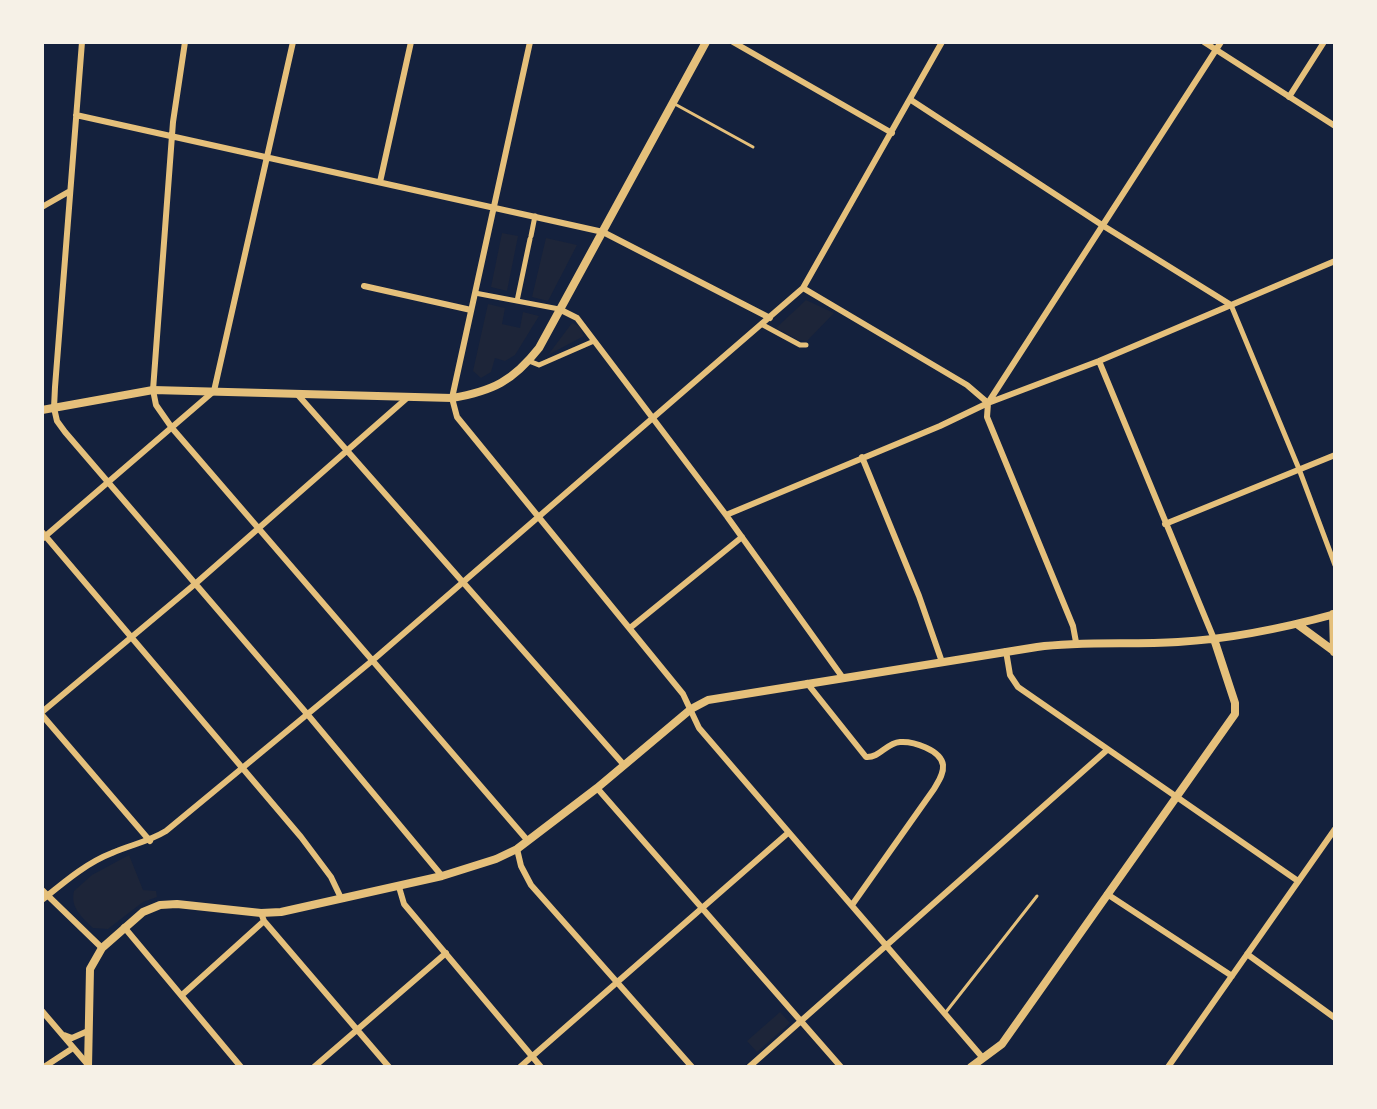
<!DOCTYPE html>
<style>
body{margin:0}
#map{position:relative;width:1377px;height:1109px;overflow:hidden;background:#14213d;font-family:"Roboto Condensed",sans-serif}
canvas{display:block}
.frame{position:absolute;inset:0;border:44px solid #f6f1e7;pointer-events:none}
</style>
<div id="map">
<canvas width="1377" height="1109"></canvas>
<div class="frame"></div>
</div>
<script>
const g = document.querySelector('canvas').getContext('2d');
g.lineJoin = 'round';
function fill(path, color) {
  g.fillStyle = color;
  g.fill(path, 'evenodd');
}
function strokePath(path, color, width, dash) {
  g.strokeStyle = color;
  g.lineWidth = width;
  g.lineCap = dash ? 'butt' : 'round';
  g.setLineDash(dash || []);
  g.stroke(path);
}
fill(new Path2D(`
 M502,233L518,236L507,291L491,287Z
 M546,238L577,245L548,301L532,297Z
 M806,300L834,313L807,341L798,340L776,328Z
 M488,304L505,308L502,324L520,328L523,312L539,316L515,355L505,361L495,358L491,372L481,378L473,371Z
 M572,323L579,326L584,336L548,355Z
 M129,855L143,890L156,891L157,897L143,902L108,929L93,928C82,917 70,908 74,891L92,875Z
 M780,1012L790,1023L757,1052L747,1041Z`), '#1d2539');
strokePath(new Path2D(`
 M673,103L753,147
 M946,1012L1037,896`), '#e5c07b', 3);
strokePath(new Path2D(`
 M531,236L535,216
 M475,293L559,309
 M517,301L530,239
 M1231,305L1299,469L1335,565
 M763,325L800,345H806
 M529,361L539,365L594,341`), '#e5c07b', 5);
strokePath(new Path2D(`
 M82,42L55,387L54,408L57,421L65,432L308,715L442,876
 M185,42L173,122L153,390L156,405L172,428L528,841
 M530,42L452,398L457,417L683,694L699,728L982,1057
 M733,42L892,133
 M1204,42L1335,126
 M1289,97L1324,42
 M911,100L1102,225L1231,305
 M76,115L603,232L770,318
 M380,182L411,42
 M42,207L70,191
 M364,286L471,310
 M803,288L967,385L988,403
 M559,309L577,318L726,515L843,678
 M1099,361L1214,639
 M298,395L624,765
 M862,457L919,596L942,662
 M726,515L940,426L988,403L1099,361L1335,261
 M1165,524L1335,455
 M42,532L301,837L331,877L341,898
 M42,539L214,391L293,42
 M630,628L742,537
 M1076,642L1073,626L987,417L988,403L1221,42
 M1006,651L1010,675L1018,687L1298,881
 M807,683L866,757C880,758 886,743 900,742C913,741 941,750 943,765C944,774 938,782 934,789L852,905
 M42,712L195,584L407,398
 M42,715L150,841
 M597,788L841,1067
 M517,849L521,866L531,885L692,1067
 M399,887L404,904L541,1067
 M42,890L102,948
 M1107,894L1232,976
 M42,900C63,883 86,863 112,853C130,845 148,842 166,831L373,660L803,288L942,42
 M261,913L264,921L389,1067
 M124,927L241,1067
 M1247,954L1335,1018
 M182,995L264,921
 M42,1011L89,1066
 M64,1035L72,1038L88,1031
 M44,1067L73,1048
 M314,1067L446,953
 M520,1067L788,833
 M749,1067L1107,750
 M1168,1067L1335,829`), '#e5c07b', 6);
strokePath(new Path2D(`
 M42,410L153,390L452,398C493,391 513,381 539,348L706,42
 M1333,614L1334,652
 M1297,624L1335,652
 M88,1067L90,969L102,948L143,912L160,905L177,904L261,913L281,912L442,876L496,859L517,849L597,788L691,709L708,700L1037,647C1084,641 1131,645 1178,642C1231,639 1284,628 1335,614
 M971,1067L1002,1044L1235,714V703L1214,639`), '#e5c07b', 8);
</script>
